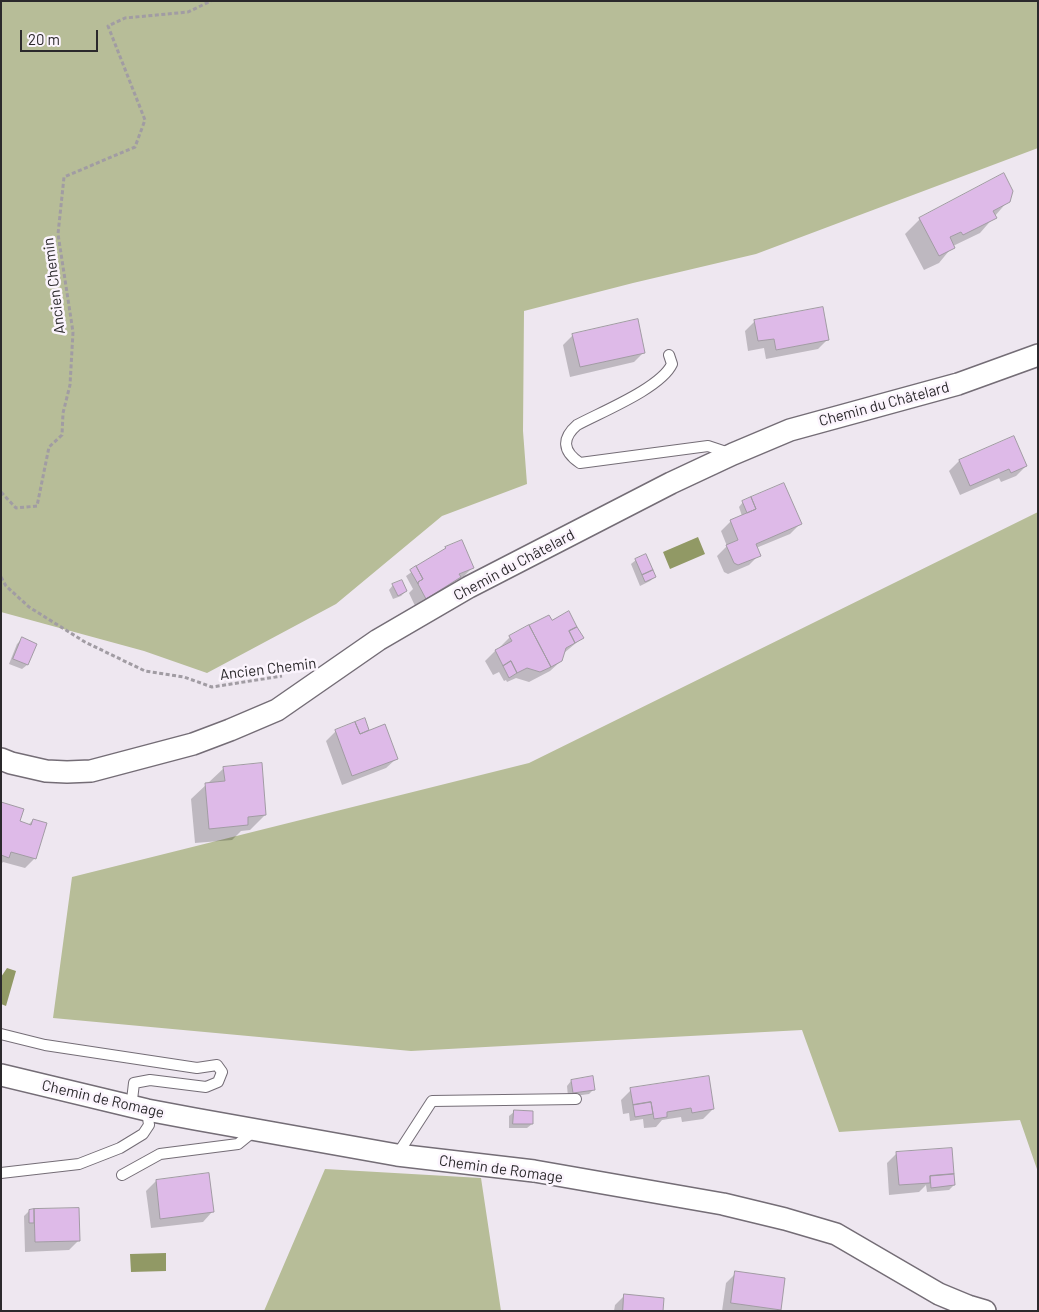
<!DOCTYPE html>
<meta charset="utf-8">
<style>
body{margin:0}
#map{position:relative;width:1039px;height:1312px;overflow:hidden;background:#eee7f0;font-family:Barlow,sans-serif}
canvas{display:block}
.frame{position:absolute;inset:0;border:2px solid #2b292c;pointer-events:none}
.scale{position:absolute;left:20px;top:30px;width:78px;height:22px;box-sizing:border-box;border:2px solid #2b292c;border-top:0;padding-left:6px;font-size:15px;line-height:18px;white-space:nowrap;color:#2b292c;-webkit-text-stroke:4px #fbf4fd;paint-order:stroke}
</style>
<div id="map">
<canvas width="1039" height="1312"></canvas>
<div class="frame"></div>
<div class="scale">20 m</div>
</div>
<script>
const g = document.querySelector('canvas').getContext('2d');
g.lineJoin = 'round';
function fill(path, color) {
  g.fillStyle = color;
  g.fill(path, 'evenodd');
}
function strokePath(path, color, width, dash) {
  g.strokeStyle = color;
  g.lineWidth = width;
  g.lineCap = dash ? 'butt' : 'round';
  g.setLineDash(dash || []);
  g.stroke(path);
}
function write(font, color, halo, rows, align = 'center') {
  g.font = font + ' Barlow,sans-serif';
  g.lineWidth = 5;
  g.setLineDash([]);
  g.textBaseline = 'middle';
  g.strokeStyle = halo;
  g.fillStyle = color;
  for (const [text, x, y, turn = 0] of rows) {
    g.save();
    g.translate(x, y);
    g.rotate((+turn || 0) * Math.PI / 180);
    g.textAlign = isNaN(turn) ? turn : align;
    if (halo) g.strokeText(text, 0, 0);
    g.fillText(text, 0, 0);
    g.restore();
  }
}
fill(new Path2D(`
 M1,1H1038V148L756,254L633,283L524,311L523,431L527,484L442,516L336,604L207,673L144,651L1,612Z
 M1038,512V1172L1020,1120L839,1132L802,1030L411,1051L53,1018L72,877L529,763Z
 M325,1169L481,1178L501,1311H264Z`), '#b7bd98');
fill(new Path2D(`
 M698,537L705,554L670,569L663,552Z
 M7,968L16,971L6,1006L1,1004V977Z
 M166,1253V1271L131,1272L130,1254Z`), '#919965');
fill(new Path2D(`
 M1008,201L980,233L953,246L939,263L924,270L905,234L920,219Z
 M755,321L828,339L818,349L766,359L764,348L748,351L745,331Z
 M573,335L644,352L634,362L570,377L563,345Z
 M1014,438L1026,466L1016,476L1001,482L999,478L960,495L949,471L959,461Z
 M743,502L800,524L790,534L756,548L759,555L749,565L728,574L724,572L717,556L727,546L721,531L731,521L742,516L739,507Z
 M461,542L472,568L462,578L455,581L449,587L416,608L409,593L413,589L406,576L446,548Z
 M636,560L655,577L650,581L640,586L631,564Z
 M393,585L406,591L401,596L393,599L389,590Z
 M551,622L582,638L564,653L561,661L550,671L529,682L516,678L507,682L506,680L504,681L499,672L493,675L485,661L495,651L501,648L500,647L510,637Z
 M22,639L35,644L27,665L22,669L9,664L17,644Z
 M368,730L364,733L396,759L386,768L342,785L326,741L336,731Z
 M224,768L265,815L250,830L241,831L232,840L195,843L191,799Z
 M1,804L18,822L28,825L33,820L35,858L25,868L3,862L1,864Z
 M571,1081L594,1089L589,1094L568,1097L567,1086Z
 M631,1090L713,1109L703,1119L682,1122L681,1117L662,1120L656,1127L644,1128L643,1119L630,1121L629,1113L623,1114L621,1100Z
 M514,1112L532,1124L527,1128H509V1116Z
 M897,1153L954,1185L949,1190L927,1192L926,1185L919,1192L889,1195L887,1163Z
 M156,1181L212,1212L203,1222L151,1228L146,1191Z
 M78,1209L79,1240L69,1250L25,1252L24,1216L29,1211Z
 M736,1273L780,1309L778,1311H722L726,1283Z
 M625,1295L661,1311H614L615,1305Z`), '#0003');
const building = new Path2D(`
 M1004,173L1013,191L1010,202L993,211L997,218L963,235L961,232L950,237L955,248L939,256L919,218Z
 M823,307L829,340L776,350L774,339L758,341L754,320Z
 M638,319L645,353L580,367L572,334Z
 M1014,436L1027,466L1011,473L1009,469L970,486L959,460Z
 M784,483L802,524L756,544L761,556L738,565L734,563L726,545L738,540L730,520L756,509L751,497Z
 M751,497L756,509L747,513L742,501Z
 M462,540L474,568L459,574L461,577L426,599L418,584V582L423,579L416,566L446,548L445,547Z
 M646,554L653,570L642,575L635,559Z
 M416,566L423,579L418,582V584L410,570Z
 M653,570L656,577L645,582L642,575Z
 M402,580L407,591L398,596L392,584Z
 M569,611L577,627L569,631L575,643L566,648L562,661L551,667L529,625L549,615L552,620Z
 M529,625L551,667L540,672L527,668L517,673L511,661L503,666L495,650L512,641L509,636Z
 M577,627L584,638L575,643L569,631Z
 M22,637L37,644L28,665L13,659Z
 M511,661L517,673L509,678L503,666Z
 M365,718L369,730L360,734L355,722Z
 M355,722L360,734L385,724L398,759L352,776L335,730Z
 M262,763L266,815L248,817V825L209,829L205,783L225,781L223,767Z
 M1,802L24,809L20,821L31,825L33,819L47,823L36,859L11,852L9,858L1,855Z
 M593,1076L595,1090L573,1093L571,1080Z
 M709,1076L714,1109L692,1113L691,1108L667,1112V1117L654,1119L651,1102L633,1105L630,1088Z
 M651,1102L653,1114L635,1117L633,1105Z
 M514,1110L533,1111V1124H513Z
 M952,1148L954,1174L930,1176V1183L899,1185L896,1152Z
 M209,1173L214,1212L160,1219L156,1180Z
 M954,1174L955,1185L931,1188L930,1176Z
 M79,1208L80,1241L35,1242L34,1209Z
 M34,1209V1223H29V1210Z
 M735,1271L785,1278L781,1310L731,1303Z
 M624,1294L664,1298L663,1311H623Z`);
fill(building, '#debae8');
strokePath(building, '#a19ba3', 1);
const service = new Path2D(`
 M669,355L672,364C661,388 601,412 577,425C562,438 562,451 580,463L708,446L729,453
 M1,1034L45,1045L197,1068L217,1065L222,1072L218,1082L206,1087L150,1080L134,1083L132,1100L147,1110L149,1125L143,1134L120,1148L79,1164L1,1173
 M397,1155L432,1101L576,1099
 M122,1175L160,1154L238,1144L254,1131`);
const minor = new Path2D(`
 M1,759L11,763L46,771L67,772L91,771L193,744L230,730L277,710L378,640L469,587L671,483L733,454L790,430L958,384L1038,355
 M1,1075L147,1110L195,1119L397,1155L534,1171L723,1204L785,1219L836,1234L939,1294L968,1306L985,1311`);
strokePath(service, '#746d76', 12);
strokePath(minor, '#746d76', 24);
strokePath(new Path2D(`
 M1,492L16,508L37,506L49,447L62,435L63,413L70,385L73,332L58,234L64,177L135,147L145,120L108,26L125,18L188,12L211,1
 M1,577L6,586L29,607L85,642L145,671L184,677L212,687L282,676`), '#a19ca3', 3, [4, 2.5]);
strokePath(service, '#fff', 10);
strokePath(minor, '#fff', 21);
write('15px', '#2b292c', '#fbf4fd', [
 ["Ancien Chemin",54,286,-97],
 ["Chemin du Châtelard",884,404,-15],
 ["Chemin du Châtelard",514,565,-28],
 ["Ancien Chemin",268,669,-7],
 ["Chemin de Romage",103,1099,13],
 ["Chemin de Romage",501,1169,8]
]);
</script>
